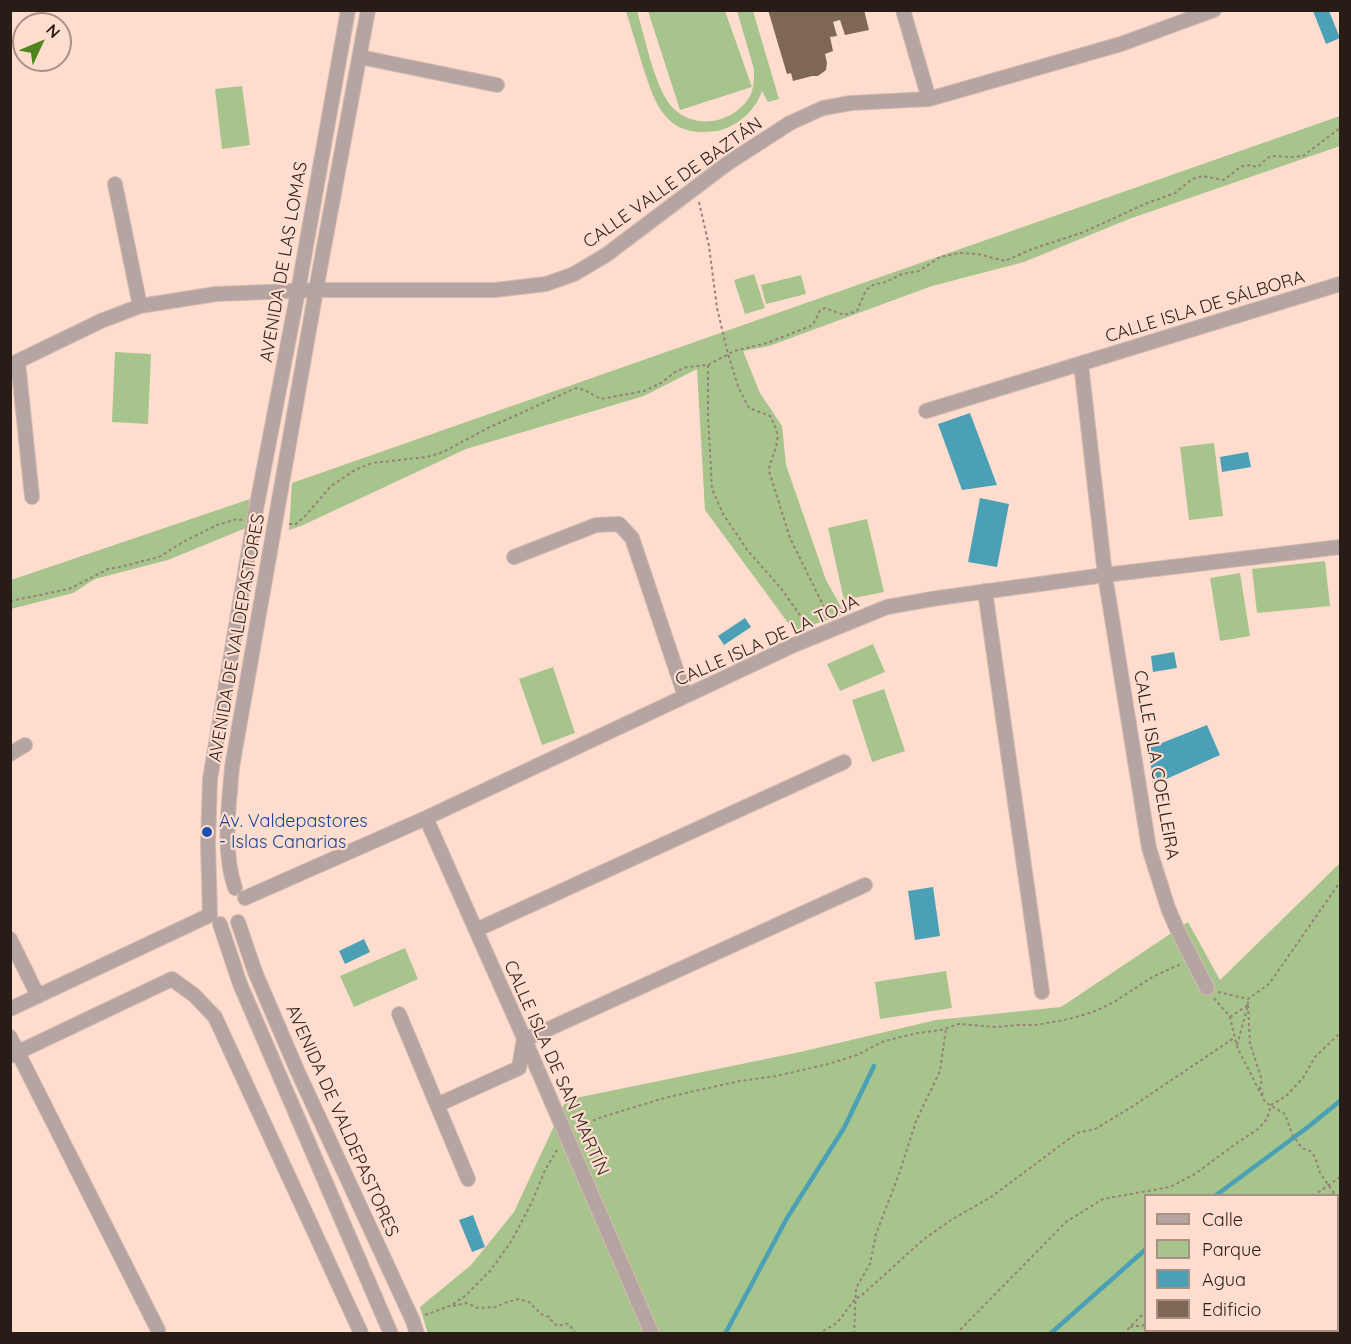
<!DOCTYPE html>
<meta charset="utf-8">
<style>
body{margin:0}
#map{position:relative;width:1351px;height:1344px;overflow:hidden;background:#feddcf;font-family:Quicksand,sans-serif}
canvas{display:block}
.frame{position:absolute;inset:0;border:12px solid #281c17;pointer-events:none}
.legend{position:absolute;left:1144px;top:1194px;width:195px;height:138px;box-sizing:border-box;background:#feddcf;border:2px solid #a89085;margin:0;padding:8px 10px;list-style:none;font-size:18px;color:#281c17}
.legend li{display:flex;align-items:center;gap:12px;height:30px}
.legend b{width:30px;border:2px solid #a89085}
.north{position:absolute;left:12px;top:12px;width:60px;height:60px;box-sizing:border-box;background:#feddcf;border:2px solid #a89085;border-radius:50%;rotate:46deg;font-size:16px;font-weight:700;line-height:24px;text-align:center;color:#281c17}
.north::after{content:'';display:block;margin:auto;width:21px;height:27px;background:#4e851e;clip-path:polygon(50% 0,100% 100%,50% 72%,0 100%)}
</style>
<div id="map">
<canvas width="1351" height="1344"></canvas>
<div class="frame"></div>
<ul class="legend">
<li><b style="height:8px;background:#b4a5a2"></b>Calle</li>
<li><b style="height:16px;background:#a7c48d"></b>Parque</li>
<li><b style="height:16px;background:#4ba0b5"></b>Agua</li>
<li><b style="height:16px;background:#7e6853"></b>Edificio</li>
</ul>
<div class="north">N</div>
</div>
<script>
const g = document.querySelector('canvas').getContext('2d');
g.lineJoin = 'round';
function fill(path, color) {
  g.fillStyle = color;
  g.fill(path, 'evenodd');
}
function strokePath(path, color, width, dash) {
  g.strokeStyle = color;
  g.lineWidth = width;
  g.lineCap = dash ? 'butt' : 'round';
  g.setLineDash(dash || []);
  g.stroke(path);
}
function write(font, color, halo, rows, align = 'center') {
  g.font = font + ' Quicksand,sans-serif';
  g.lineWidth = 4.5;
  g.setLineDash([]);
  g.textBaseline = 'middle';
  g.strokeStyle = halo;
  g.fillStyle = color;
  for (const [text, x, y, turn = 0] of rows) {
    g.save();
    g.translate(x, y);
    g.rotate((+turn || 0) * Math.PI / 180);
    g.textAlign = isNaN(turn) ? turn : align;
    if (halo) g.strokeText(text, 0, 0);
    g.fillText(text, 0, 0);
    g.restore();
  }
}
fill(new Path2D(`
 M626,11H637C645,38 654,84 671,106C693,131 734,124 750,96C754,88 754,78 754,69L737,11H753L779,99L768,102L762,91C756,109 741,123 724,129C718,132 712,131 706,132C662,134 653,97 642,64C637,46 631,28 626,11Z
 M648,11H725L752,87L680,110Z
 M242,86L250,145L222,149L215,89Z
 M1340,116V146L1129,219L1024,262L932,286L769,346L743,351L760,393L782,426L786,465L826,580L845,614L794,631L705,510L697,369L644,396L466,449L301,526L289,530L292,483Z
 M754,274L765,308L745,314L734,280Z
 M801,275L806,294L766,304L761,285Z
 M115,352L151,354L148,424L112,422Z
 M1214,443L1223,516L1189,520L1180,447Z
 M250,499L246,528L168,560L95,579L73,593L11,609V580Z
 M867,519L884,592L844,600L828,528Z
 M1325,561L1330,606L1257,613L1252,569Z
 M1240,573L1250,636L1220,641L1210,578Z
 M873,644L885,672L840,691L827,664Z
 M553,667L575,733L542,745L519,679Z
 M884,689L905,751L872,762L852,700Z
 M1340,863V1333L428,1334L420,1307L471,1265L514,1212L566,1100L800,1052L936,1020L1061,1007L1188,922L1220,980ZM1146,1196H1338V1330H1146Z
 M405,948L418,979L354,1007L340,976Z
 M946,971L952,1008L880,1019L875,982Z`), '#a7c48d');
fill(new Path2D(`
 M1313,11H1329L1340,38L1326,44Z
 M970,413L997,485L962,490L938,424Z
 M1248,452L1251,467L1222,472L1220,457Z
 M980,498L1009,504L997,567L968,562Z
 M745,618L751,627L724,645L718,636Z
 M1174,652L1177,668L1153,672L1151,656Z
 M1207,725L1220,755L1153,785L1149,748Z
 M933,887L940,936L915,940L908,891Z
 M364,939L370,952L345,964L339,951Z
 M473,1215L485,1247L472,1252L459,1220Z`), '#4ba0b5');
strokePath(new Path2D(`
 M1215,1196L1308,1127L1340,1101
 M725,1334L787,1218L844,1128L874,1066
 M1050,1334L1146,1249`), '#4ba0b5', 4.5);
fill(new Path2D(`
 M768,10H864L869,30L845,35L840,20L833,22L837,36L830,37L833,51L825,54L827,63L826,70L818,76H812L793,81L791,73L787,74Z`), '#7e6853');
const minor = new Path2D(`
 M903,10L929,99
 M360,57L497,85
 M115,184L140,306
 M18,362L32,497
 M1081,364L1105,575L1149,848L1168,908L1177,929L1207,988
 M10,365L101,321L140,306L216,294L316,290H495L546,284L574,274L606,255L728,163L790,123L823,108L851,103L929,99L1121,44L1214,10
 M926,411L1340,284
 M514,557L596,525L619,524L632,538L685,696
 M985,591L1042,992
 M10,754L25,745
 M426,818L524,1038L652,1334
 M235,888C222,850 229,806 232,767L316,290L368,10
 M245,898L426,818L794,645L887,607L938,598L1105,575L1340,547
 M210,915L208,843L210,779L254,520L298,291L348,10
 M238,922L255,972L297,1070L413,1321L417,1334
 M220,924L240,984L391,1334
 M476,930L844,762
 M10,939L38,996
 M10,1009L210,915
 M399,1014L468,1179
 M10,1037L158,1330
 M10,1056L172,979L194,995L215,1017L361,1333
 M437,1105L519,1068L524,1038L533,1036L865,885`);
strokePath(minor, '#d7baae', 16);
strokePath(new Path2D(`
 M699,202L709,246L717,308L728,354L739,389L749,408L770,416C774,423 779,433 777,441C776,452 770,459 769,471L790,538L828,615
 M708,365V415L712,489L723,514L748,551L780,587L800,615L804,625
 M289,524H296L306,515L331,486L355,470L372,463L427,457L443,452L488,428L576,388L584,390L601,399L644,391L661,383L675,372L687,367L708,365L734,351L767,343L813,325L820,310L825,308L844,315L857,311L866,290L873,285L886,282L902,274L919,271L940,257L959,253L978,254L1005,261L1032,249L1084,232L1145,204L1175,193L1192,179L1202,176L1224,180L1240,167L1247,165L1258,167L1267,158L1272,156L1292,157L1303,156L1340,128
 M10,601L69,589L108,569L120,567L159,557L183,542L217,525L237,519L242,520
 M1218,992L1248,999L1269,984L1340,882
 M1214,998L1230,1017L1237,1047L1265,1102L1285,1114L1292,1134L1302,1148L1310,1151L1315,1157L1320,1173L1336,1196
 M1248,1005L1250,1044L1262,1080L1260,1087L1263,1095
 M1230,1017L1248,1005
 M1237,1045L1248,1005V999
 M576,1127L602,1117L661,1099L690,1092L740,1081L776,1076L828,1064L857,1055L884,1041L918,1033L941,1030L959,1024L996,1027L1018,1025H1036L1069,1019L1093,1012L1114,1002L1154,976L1181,964
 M1313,1196L1340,1177
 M1338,1197L1340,1201
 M453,1306L466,1303L478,1308L496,1307L504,1303L518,1299L529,1302L541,1314L549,1317L550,1320L553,1321L556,1325C560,1327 564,1323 569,1324L576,1334
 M425,1315L452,1305L466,1295L490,1271L511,1242L532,1202L545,1170L557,1150
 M1130,1327L1146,1325
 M1250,1330L1253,1334
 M818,1334L837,1323L855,1299L861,1296L924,1239L951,1220L991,1197L1077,1133L1095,1129L1130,1108L1234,1038
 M854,1334L856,1288L870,1264L876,1234L899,1174L916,1121L940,1071L946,1028
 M956,1334L1066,1222L1103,1199L1170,1187L1195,1174L1234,1145L1258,1129L1267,1119L1271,1105L1286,1096L1303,1078L1315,1057L1340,1033
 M1123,1334L1146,1311`), '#978076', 2, [3, 3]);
strokePath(minor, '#b4a5a2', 14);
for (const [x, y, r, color] of [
 [207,832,6,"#1a4fb4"]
]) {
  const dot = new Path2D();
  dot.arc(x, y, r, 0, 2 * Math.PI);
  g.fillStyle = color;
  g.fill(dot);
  strokePath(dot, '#feddcf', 2);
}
write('18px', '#281c17', '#feddcf', [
 ["CALLE VALLE DE BAZTÁN",673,183,-35],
 ["AVENIDA DE LAS LOMAS",284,262,-80],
 ["CALLE ISLA DE SÁLBORA",1205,307,-17],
 ["AVENIDA DE VALDEPASTORES",237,638,-80],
 ["CALLE ISLA DE LA TOJA",767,641,-24],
 ["CALLE ISLA COELLEIRA",1156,765,80],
 ["CALLE ISLA DE SAN MARTÍN",556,1068,66],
 ["AVENIDA DE VALDEPASTORES",342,1121,66]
]);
write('18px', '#164399', '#feddcf', [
 ["Av. Valdepastores",219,822],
 ["- Islas Canarias",219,843]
], 'left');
</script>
